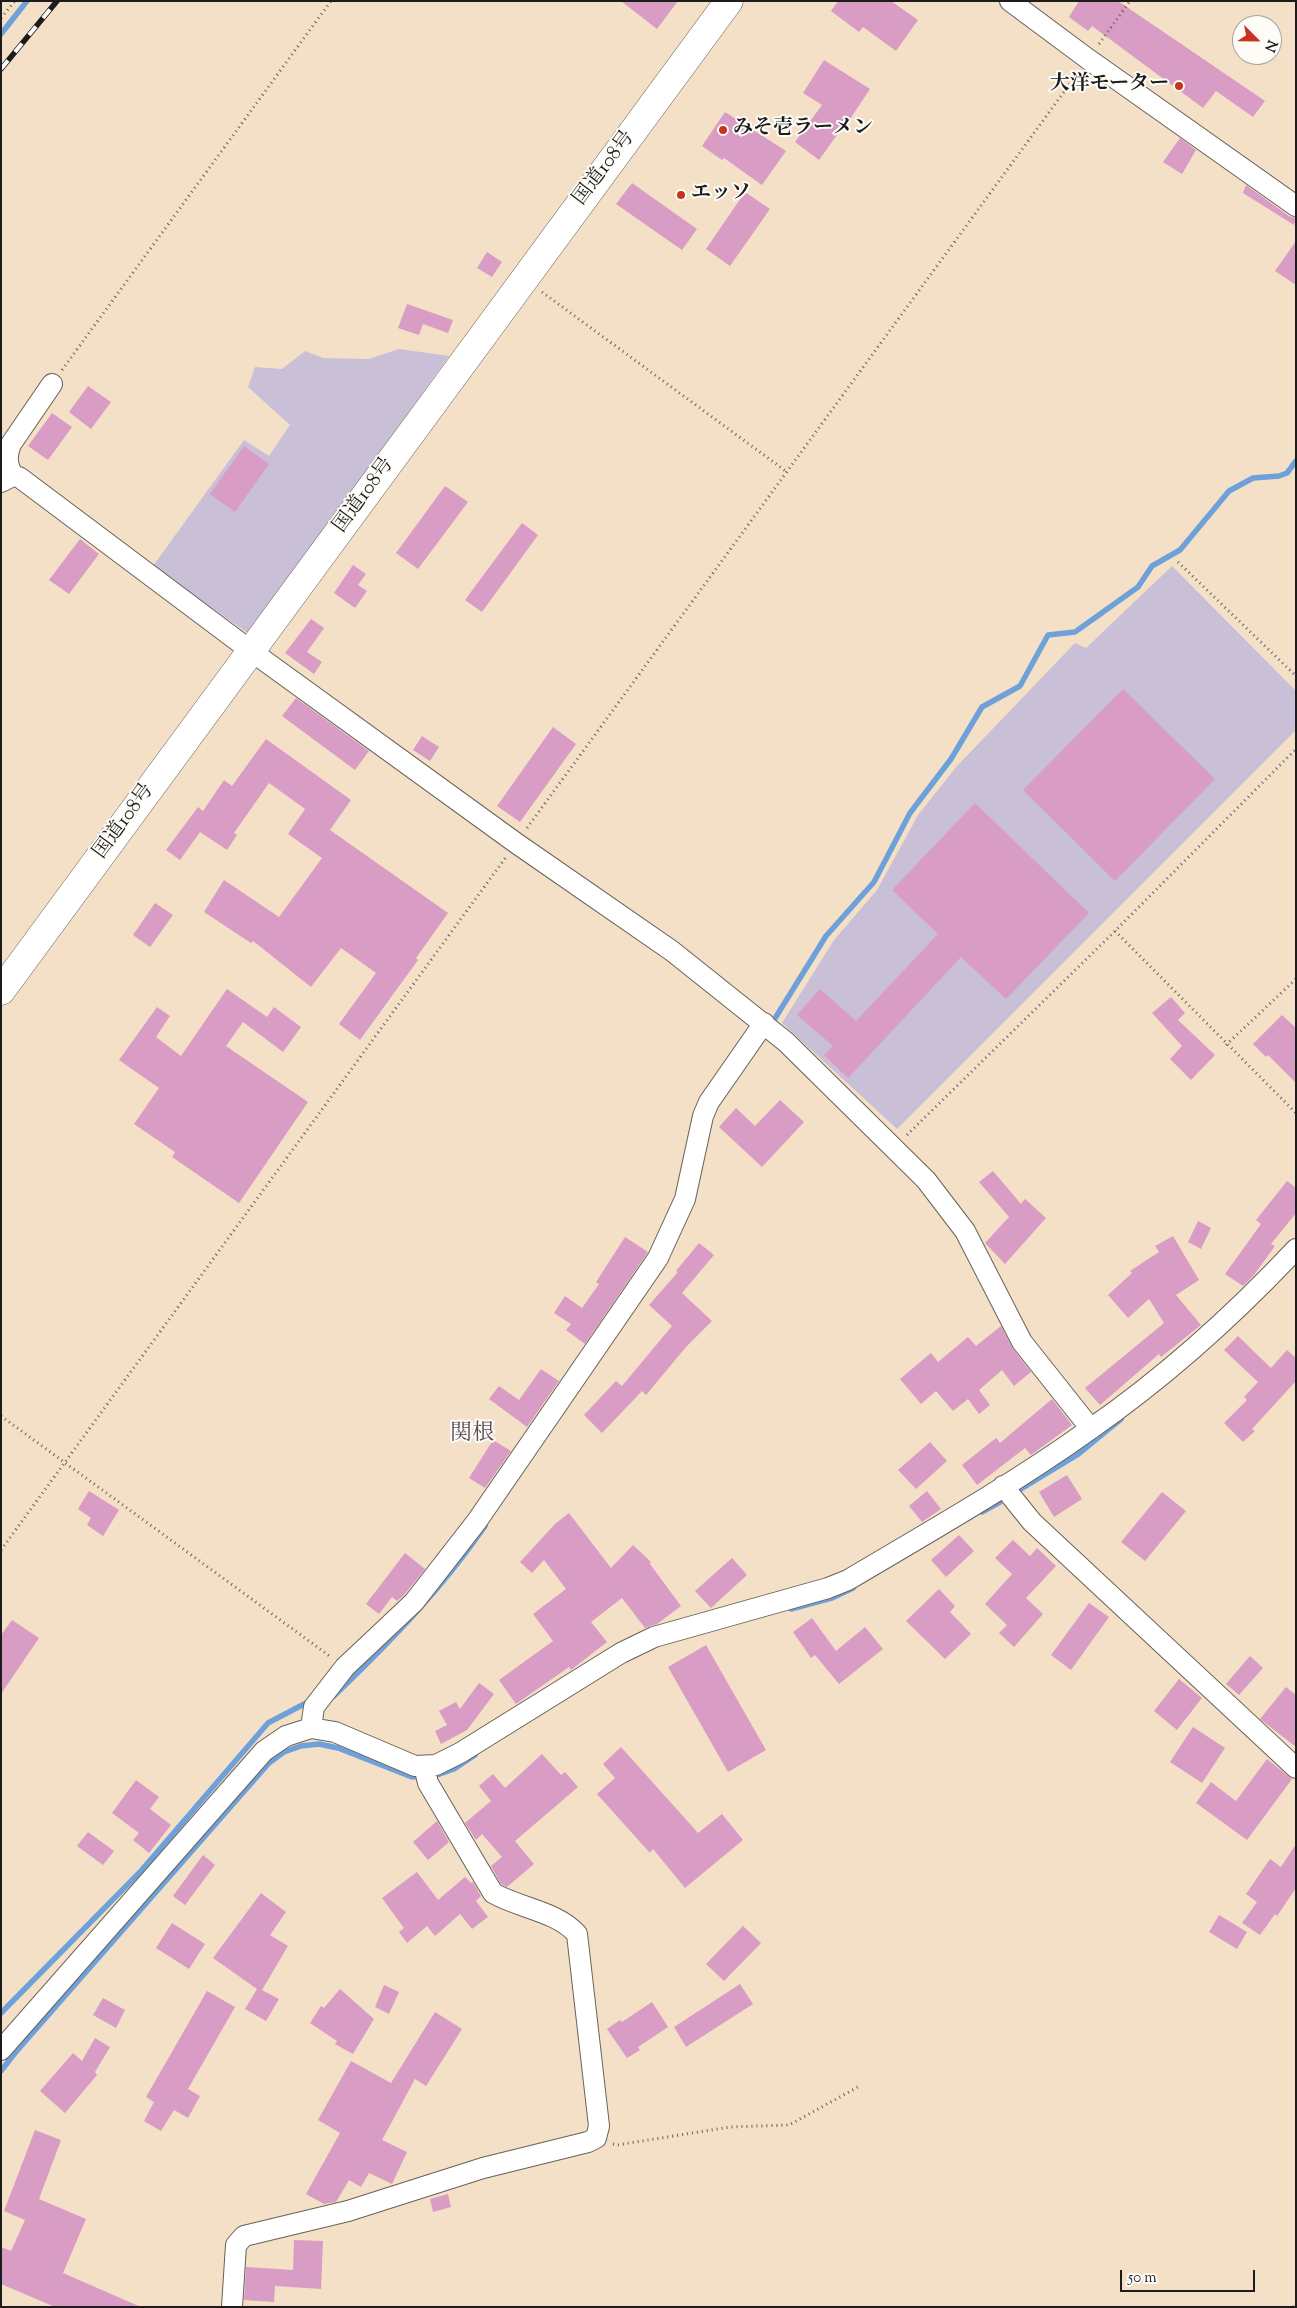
<!DOCTYPE html>
<meta charset="utf-8">
<style>
body{margin:0}
#map{position:relative;width:1297px;height:2308px;overflow:hidden;background:#f4e0c6;font-family:"Sorts Mill Goudy",serif}
canvas{display:block}
.frame{position:absolute;inset:0;border:2px solid #1c1c1c;pointer-events:none}
.north{position:absolute;left:1232px;top:15px;width:50px;height:50px;box-sizing:border-box;background:#fdfcf7;border:1px solid #a3a29f;border-radius:50%;rotate:113deg;font-size:14px;font-weight:700;line-height:20px;text-align:center;color:#1c1c1c}
.north::after{content:'';display:block;margin:auto;width:18px;height:22px;background:#c8321e;clip-path:polygon(50% 0,100% 100%,50% 72%,0 100%)}
.scale{position:absolute;left:1120px;top:2270px;width:135px;height:22px;box-sizing:border-box;border:2px solid #1c1c1c;border-top:0;padding-left:6px;font-size:15px;line-height:18px;white-space:nowrap;color:#1c1c1c;-webkit-text-stroke:4px #fdfcf7;paint-order:stroke}
</style>
<div id="map">
<canvas width="1297" height="2308"></canvas>
<div class="frame"></div>
<div class="north">N</div>
<div class="scale">50 m</div>
</div>
<script>
const g = document.querySelector('canvas').getContext('2d');
g.lineJoin = 'round';
function fill(path, color) {
  g.fillStyle = color;
  g.fill(path, 'evenodd');
}
function strokePath(path, color, width, dash) {
  g.strokeStyle = color;
  g.lineWidth = width;
  g.lineCap = dash ? 'butt' : 'round';
  g.setLineDash(dash || []);
  g.stroke(path);
}
function write(font, color, halo, rows, align = 'center') {
  g.font = font + ' "Sorts Mill Goudy","Noto Serif JP",serif';
  g.lineWidth = 4;
  g.setLineDash([]);
  g.textBaseline = 'middle';
  g.strokeStyle = halo;
  g.fillStyle = color;
  for (const [text, x, y, turn = 0] of rows) {
    g.save();
    g.translate(x, y);
    g.rotate((+turn || 0) * Math.PI / 180);
    g.textAlign = isNaN(turn) ? turn : align;
    if (halo) g.strokeText(text, 0, 0);
    g.fillText(text, 0, 0);
    g.restore();
  }
}
fill(new Path2D(`
 M399,349L449,356L249,634L153,566L244,440L269,456L290,425L248,387L255,367L282,369L305,351L323,358L369,359Z
 M1172,566L1296,691V730L897,1129L782,1023L834,940L877,890L918,815L957,766L1075,643L1086,648Z`), '#c9bfd7');
strokePath(new Path2D(`
 M1,34L27,1
 M774,1020L826,936L874,882L910,813L951,759L982,707L1020,686L1048,635L1075,632L1138,587L1152,566L1180,550L1229,491L1253,478L1279,476L1287,473L1296,461
 M1016,1492L1077,1455L1121,1419
 M982,1512L1000,1502
 M791,1609L832,1598L853,1588
 M334,1696C389,1643 442,1589 485,1526
 M437,1775L454,1769L475,1755
 M1,2013L140,1872L268,1723L308,1702
 M1,2071L15,2053L269,1763L284,1752L301,1746L319,1744L338,1748L412,1777L423,1776`), '#6ea1da', 5.5);
fill(new Path2D(`
 M621,1H678L657,29Z
 M838,1H891L918,20L896,51L863,27L859,32L831,11Z
 M1079,1H1118L1265,101L1253,117L1216,91L1203,108L1092,26L1088,31L1069,17Z
 M824,60L870,89L848,122L847,121L819,160L795,142L822,105L803,93Z
 M725,112L786,151L762,185L724,158L722,160L702,146Z
 M1180,138L1196,150L1182,174L1163,162Z
 M632,183L697,229L682,250L616,204Z
 M1246,185L1289,216L1296,218L1294,225L1243,193Z
 M745,192L770,209L730,266L706,249Z
 M1296,241V285L1275,271Z
 M487,252L502,262L492,277L477,268Z
 M407,304L453,320L448,333L423,324L419,335L398,328Z
 M88,386L111,402L91,429L69,412Z
 M52,413L72,427L48,460L28,446Z
 M244,446L269,464L235,512L210,494Z
 M445,486L468,502L418,569L396,553Z
 M522,523L538,535L482,612L465,600Z
 M80,539L99,554L69,594L49,580Z
 M353,565L366,574L358,585L367,591L355,608L334,593Z
 M311,619L324,628L307,652L322,662L314,674L285,653Z
 M1123,689L1215,779L1115,881L1023,790Z
 M296,698L369,751L355,770L282,716Z
 M553,727L576,744L520,822L497,806Z
 M422,736L439,747L430,761L413,750Z
 M266,739L351,800L330,830L448,913L416,958L418,960L360,1040L339,1024L376,973L341,948L311,987L253,941L251,943L204,912L224,880L279,917L322,858L288,834L305,809L269,783L234,833L237,835L227,850L200,832L180,860L166,850L198,807L203,811L224,780L232,786Z
 M975,803L1089,913L1006,999L961,957L848,1078L824,1055L833,1046L797,1015L820,989L856,1021L938,934L892,890Z
 M155,903L173,915L150,947L133,935Z
 M227,989L267,1017L274,1007L301,1027L283,1052L243,1022L226,1046L308,1102L239,1203L172,1157L175,1152L134,1124L159,1088L119,1060L157,1007L170,1016L156,1037L181,1056Z
 M1171,997L1185,1013L1178,1020L1215,1055L1191,1080L1170,1059L1182,1046L1152,1013Z
 M1282,1015L1296,1028V1083L1268,1055L1266,1057L1253,1044Z
 M780,1100L804,1122L762,1167L719,1127L736,1108L755,1126Z
 M993,1171L1021,1204L1025,1199L1046,1218L1005,1264L985,1243L1009,1217L979,1182Z
 M1287,1181L1296,1188V1213L1271,1244L1275,1246L1254,1275L1243,1286L1225,1274L1261,1224L1256,1220Z
 M1198,1221L1211,1228L1201,1249L1188,1242Z
 M1173,1236L1199,1280L1176,1295L1201,1325L1161,1357L1159,1354L1100,1405L1085,1388L1164,1323L1149,1299L1128,1318L1108,1295L1132,1273L1130,1271L1159,1252L1155,1246Z
 M625,1237L648,1252L585,1344L566,1330L571,1324L554,1313L565,1296L582,1308L599,1284L596,1282Z
 M699,1243L714,1255L682,1293L712,1321L686,1347L646,1395L642,1391L602,1433L584,1415L616,1381L622,1386L672,1326L649,1305L678,1272L676,1271Z
 M1001,1326L1013,1349L1031,1372L1014,1386L1002,1370L979,1390L990,1405L979,1414L968,1399L953,1411L936,1391L921,1404L900,1379L931,1353L938,1362L968,1337L976,1346Z
 M1238,1336L1271,1368L1287,1350L1296,1358V1381L1252,1429L1255,1431L1243,1442L1224,1423L1247,1400L1244,1397L1258,1382L1224,1350Z
 M541,1369L559,1381L527,1427L489,1399L499,1386L519,1400Z
 M1052,1399L1072,1425L1031,1455L1025,1448L977,1485L962,1465L996,1438L1000,1443Z
 M493,1440L511,1451L485,1488L469,1478Z
 M930,1442L947,1461L916,1489L898,1470Z
 M1067,1475L1082,1499L1054,1517L1039,1492Z
 M89,1491L119,1510L103,1536L87,1525L91,1518L78,1509Z
 M927,1491L941,1509L922,1522L909,1506Z
 M1162,1492L1186,1511L1145,1561L1121,1542Z
 M569,1513L611,1568L633,1545L651,1562L650,1564L681,1606L657,1624L645,1628L622,1598L591,1622L607,1642L571,1670L569,1667L516,1704L499,1680L553,1641L533,1614L566,1589L544,1560L532,1573L520,1562L555,1524Z
 M959,1535L974,1551L946,1577L931,1560Z
 M1013,1540L1030,1556L1037,1548L1056,1566L1026,1598L1043,1614L1014,1647L999,1633L1007,1625L985,1604L1012,1574L995,1558Z
 M405,1553L425,1569L405,1594L397,1601L392,1597L379,1614L366,1604Z
 M732,1558L747,1575L711,1608L695,1591Z
 M939,1589L955,1606L950,1612L971,1634L945,1659L906,1621Z
 M1089,1603L1109,1617L1071,1670L1051,1655Z
 M812,1618L836,1651L865,1627L883,1649L839,1684L815,1655L811,1658L793,1632Z
 M12,1620L39,1638L1,1694V1635Z
 M706,1645L766,1750L728,1772L668,1667Z
 M1250,1656L1263,1668L1239,1695L1226,1684Z
 M1179,1679L1202,1698L1177,1730L1154,1711Z
 M479,1683L494,1694L467,1730L441,1744L435,1731L447,1725L439,1711L456,1702L460,1709Z
 M1286,1687L1296,1695V1747L1260,1719Z
 M1193,1727L1225,1748L1202,1783L1170,1762Z
 M621,1747L698,1833L722,1814L743,1840L685,1888L653,1849L650,1853L597,1794L615,1778L603,1764Z
 M542,1754L561,1775L565,1772L578,1787L515,1841L534,1864L507,1887L501,1884L491,1866L502,1857L482,1834L476,1840L465,1823L491,1801L479,1786L493,1774L505,1788Z
 M1267,1759L1292,1779L1247,1840L1196,1803L1211,1782L1236,1801Z
 M136,1780L159,1797L150,1809L171,1825L149,1853L133,1840L139,1833L112,1813Z
 M437,1821L449,1842L428,1860L413,1842Z
 M88,1832L114,1851L103,1865L77,1846Z
 M1296,1844V1888L1277,1916L1275,1914L1260,1935L1242,1923L1257,1902L1246,1894L1270,1859L1281,1867Z
 M203,1855L215,1865L185,1905L173,1896Z
 M417,1872L438,1900L465,1877L471,1883L473,1882L481,1896L476,1901L488,1917L472,1929L460,1914L435,1936L427,1926L407,1943L399,1932L404,1928L382,1898Z
 M261,1893L286,1912L270,1935L288,1946L262,1990L279,1999L266,2021L245,2009L257,1989L213,1958Z
 M1219,1915L1247,1932L1237,1949L1209,1932Z
 M172,1923L205,1944L189,1969L156,1948Z
 M743,1926L761,1943L724,1981L706,1964Z
 M740,1984L753,2004L686,2047L674,2027Z
 M384,1985L399,1992L389,2014L375,2007Z
 M340,1989L374,2019L353,2054L335,2044L337,2041L310,2023L321,2006L324,2008Z
 M207,1991L235,2007L188,2089L200,2096L188,2118L174,2110L161,2131L144,2121L154,2102L146,2097Z
 M103,1998L125,2010L116,2028L93,2015Z
 M652,2002L668,2027L638,2047L640,2050L627,2058L607,2029L620,2020L622,2022Z
 M435,2012L462,2029L426,2086L415,2079L382,2140L407,2152L392,2184L369,2173L361,2187L349,2180L336,2202L324,2204L306,2194L340,2133L318,2120L351,2061L391,2083Z
 M95,2038L110,2047L95,2072L97,2075L65,2113L40,2091L73,2053L82,2061Z
 M35,2130L61,2140L39,2199L86,2219L63,2273L141,2307H55L1,2284V2247L11,2251L25,2220L4,2211Z
 M448,2194L451,2207L433,2212L430,2199Z
 M294,2240L323,2241L321,2289L275,2286L274,2302L244,2300L246,2267L293,2270Z`), '#d89cc5');
const minor = new Path2D(`
 M1010,1L1088,59L1296,206
 M13,476C7,464 6,457 11,444L52,384
 M1,482L13,476L19,477L251,651L516,843L672,951L786,1042L926,1180L965,1231L1022,1342L1091,1429
 M1003,1486L1032,1522L1296,1768
 M311,1728L314,1707L345,1667L414,1602L477,1521L658,1258L685,1199L703,1116L709,1102L764,1023
 M1,2050L264,1751L286,1736L311,1728L335,1732L415,1766L436,1765L460,1753L621,1653L654,1637L828,1588L848,1580C929,1532 1012,1485 1089,1430C1164,1378 1234,1315 1296,1249
 M232,2307L236,2245L244,2236L348,2211L483,2168L588,2142L596,2138L599,2126L577,1934C556,1911 519,1908 493,1893L428,1783L424,1766`);
const highway = new Path2D(`
 M1,991L729,1`);
strokePath(minor, '#686158', 22);
strokePath(highway, '#686158', 29);
strokePath(new Path2D(`
 M1,18L15,1
 M1099,44L1130,1
 M542,292L787,472
 M62,370L331,1
 M1178,562L1296,676
 M527,828L1077,74
 M1115,931L1296,1113
 M1226,1045L1296,979
 M907,1135L1115,931L1296,749
 M1,1416L331,1657
 M1,1550L506,857
 M613,2144L617,2145L730,2127L789,2125L858,2087
 M1293,2307L1296,2306`), '#686158', 3, [1, 4]);
strokePath(minor, '#fff', 20);
strokePath(highway, '#fff', 28);
const rail = new Path2D(`
 M1,69L57,1`);
strokePath(rail, '#1c1c1c', 5.5);
strokePath(rail, '#fdfcf7', 4, [11]);
for (const [x, y, r, color] of [
 [1179,86,5,"#c8321e"],
 [723,130,5,"#c8321e"],
 [681,195,5,"#c8321e"]
]) {
  const dot = new Path2D();
  dot.arc(x, y, r, 0, 2 * Math.PI);
  g.fillStyle = color;
  g.fill(dot);
  strokePath(dot, '#fdfcf7', 2);
}
write('bold 20px', '#1c1c1c', '#fdfcf7', [
 ["大洋モーター",1169,86,"right"],
 ["みそ壱ラーメン",733,130],
 ["エッソ",691,195]
], 'left');
write('20px', '#1c1c1c', '#fdfcf7', [
 ["国道108号",605,169,-53],
 ["国道108号",365,496,-54],
 ["国道108号",125,822,-54]
]);
write('22px', '#5e4957', '#fdfcf7', [
 ["関根",472,1435]
]);
</script>
